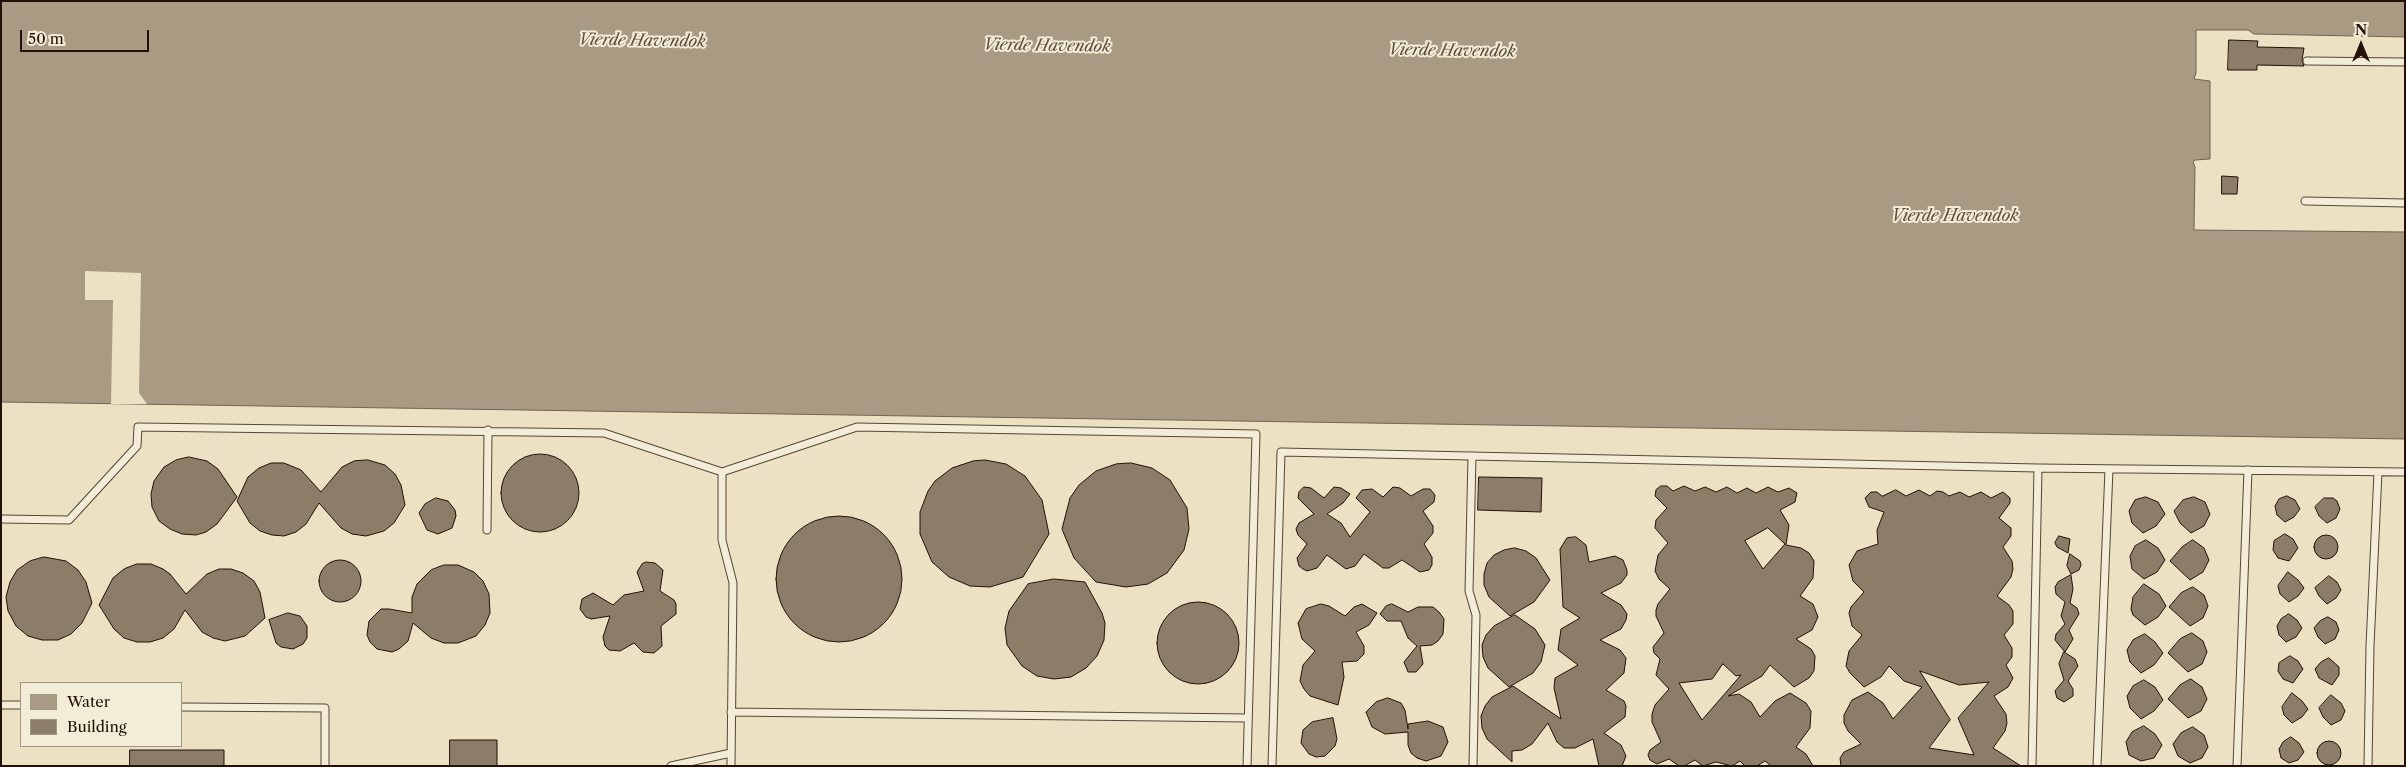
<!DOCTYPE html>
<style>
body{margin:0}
#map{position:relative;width:2406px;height:767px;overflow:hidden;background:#ece1c2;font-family:"Libre Caslon Text",serif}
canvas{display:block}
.frame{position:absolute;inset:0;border:2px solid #231109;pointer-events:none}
.legend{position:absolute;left:20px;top:682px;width:162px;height:65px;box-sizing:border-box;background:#f3ecd7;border:1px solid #a09485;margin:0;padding:6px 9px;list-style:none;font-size:15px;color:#231109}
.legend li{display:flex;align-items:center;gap:10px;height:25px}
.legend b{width:25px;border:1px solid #a09485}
.north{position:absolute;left:2336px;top:20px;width:50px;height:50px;-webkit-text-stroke:4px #f3ecd7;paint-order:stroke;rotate:0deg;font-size:14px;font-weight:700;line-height:20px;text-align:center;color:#231109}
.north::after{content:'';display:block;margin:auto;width:18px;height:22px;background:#231109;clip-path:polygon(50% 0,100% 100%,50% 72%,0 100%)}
.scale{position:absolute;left:20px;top:30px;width:129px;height:22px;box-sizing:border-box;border:2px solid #231109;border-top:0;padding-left:6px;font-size:15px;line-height:18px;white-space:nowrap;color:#231109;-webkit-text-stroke:4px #f3ecd7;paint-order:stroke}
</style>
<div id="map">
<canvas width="2406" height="767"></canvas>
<div class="frame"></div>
<ul class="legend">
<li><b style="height:14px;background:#a89a83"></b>Water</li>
<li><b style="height:14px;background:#8c7d69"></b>Building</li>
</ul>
<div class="north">N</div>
<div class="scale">50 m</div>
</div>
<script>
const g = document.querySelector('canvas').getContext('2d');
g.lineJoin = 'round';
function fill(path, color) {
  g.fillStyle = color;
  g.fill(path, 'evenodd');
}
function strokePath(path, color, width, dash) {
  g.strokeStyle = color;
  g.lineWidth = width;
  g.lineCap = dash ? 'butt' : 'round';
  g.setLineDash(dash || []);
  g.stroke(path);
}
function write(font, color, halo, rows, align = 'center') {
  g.font = font + ' "Libre Caslon Text",serif';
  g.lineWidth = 4;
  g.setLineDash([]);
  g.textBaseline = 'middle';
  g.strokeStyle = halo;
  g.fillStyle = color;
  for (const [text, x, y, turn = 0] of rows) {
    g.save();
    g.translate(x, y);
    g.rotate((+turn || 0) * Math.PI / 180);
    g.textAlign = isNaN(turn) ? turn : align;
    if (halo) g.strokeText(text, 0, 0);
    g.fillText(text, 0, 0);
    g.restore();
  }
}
const water = new Path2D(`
 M1,1H2405V37L2254,34L2248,30H2196V73L2194,79L2210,81V159L2195,160L2193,162L2195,167L2194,230L2405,232V439L1,402Z`);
fill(water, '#a89a83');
strokePath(water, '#736352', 1);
fill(new Path2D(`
 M85,271L141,273L139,393L147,404H111L113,300H85Z`), '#ece1c2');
const building = new Path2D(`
 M2229,40L2258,41L2257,47L2304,48L2302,60L2304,66L2257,65V70H2228Z
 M2222,176L2238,177L2237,194H2222Z
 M501 493a39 39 0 1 1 78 0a39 39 0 1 1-78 0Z
 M189,457L207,461L218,469L237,497L217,524L206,532L196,535L182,534L170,529L159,521L152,507L151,494L154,481L164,467L176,460Z
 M368,460L385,465L395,474L401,485L405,505L394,523L384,531L366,536L352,534L341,528L319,503L306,524L296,532L284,536L272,535L260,531L250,523L237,501L248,477L259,468L271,463H284L301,470L321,492L342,467L354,461Z
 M985,460L1006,464L1025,476L1042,500L1049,534L1023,577L990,587L970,586L949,577L932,562L920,534V512L928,491L935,481L952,468L973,461Z
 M1131,463L1152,468L1170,480L1187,508L1189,529L1184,550L1167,573L1148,584L1126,587L1096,582L1074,558L1062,529L1070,498L1079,485L1096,471L1116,464Z
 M1479,477L1542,478L1541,512L1478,510Z
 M1661,486H1667L1673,491L1684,486L1695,491L1705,487L1716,492L1727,487L1737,493L1747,488L1756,493L1768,487L1778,492L1789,488L1797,493L1795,502L1780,510L1789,525L1786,545L1801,548L1809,553L1814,561L1813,578L1800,596L1813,604L1818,617L1812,630L1796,639L1811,649L1815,656L1814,671L1809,678L1794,687L1770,665L1762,676L1728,696L1739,694L1751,702L1760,717L1775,701L1790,693L1806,703L1811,711L1810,728L1796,747L1806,754L1813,766H1771L1765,761L1757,766H1745L1740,761L1732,766L1716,762L1703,766L1695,760L1684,766H1679L1669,759L1657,764L1650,760L1648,755L1650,750L1661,742L1652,722V714L1655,705L1669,689L1656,675L1660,659L1654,653L1653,647L1664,633L1656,616V610L1658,604L1670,589L1659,579L1655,571L1658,555L1668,543L1655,528L1656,520L1667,508L1655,496L1656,490ZM1768,528L1785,544L1763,569L1745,541ZM1723,664L1736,676L1741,675L1702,720L1679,683L1712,679Z
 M1304,487L1311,488L1324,498L1334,487L1341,488L1350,494L1343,503L1327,514L1341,523L1350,537L1370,512L1356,498L1362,490L1372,489L1383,497L1393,487L1400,488L1411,496L1423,489H1430L1435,495L1434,502L1423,511L1433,526V533L1424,544L1432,557V565L1429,570L1420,572L1402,560L1389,568H1383L1364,554L1355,566L1346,569L1327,555L1317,568L1307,571L1303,569L1299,566L1297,558L1307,544L1298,535L1296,529L1299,523L1314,514L1298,498L1299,492Z
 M1896,490L1906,496L1919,490L1930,496L1937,491L1943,492L1949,496L1960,492L1969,497L1981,492L1991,498L2003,492L2010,498V503L1999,518L2011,528V536L2003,547L2012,561L2013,569L2011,577L1997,596L2009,605L2013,611V624L2004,635L2012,648V657L2006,665L2013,678L2008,687L1994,696L2006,714L2007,723L2005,731L1993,748L2021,766H1841L1840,758L1844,752L1861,744L1848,731L1844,723V715L1852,700L1868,692L1883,703L1893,719L1922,687L1904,681L1889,666L1881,677L1864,687L1850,673L1846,666L1849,651L1862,635L1852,626L1849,613L1851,607L1864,592L1853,581L1849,565L1857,551L1878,544L1877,530L1884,512L1869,507L1865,498L1871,492H1877L1882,496ZM1920,671L1959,685L1989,682L1958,718L1974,755L1929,748L1950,720Z
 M2287,496L2295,500L2300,509L2294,517L2285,522L2277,515L2275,506L2279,499Z
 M2146,497L2158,502L2165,514L2156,526L2143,533L2132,523L2129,511L2135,500Z
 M2194,497L2205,502L2210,514L2204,526L2191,533L2180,523L2174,511L2183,500Z
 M436,498L448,501L455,510L456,516L452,528L438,534L427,530L419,513L425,504Z
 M2324,498H2333L2337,501L2340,509L2336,518L2327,523L2319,516L2315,507Z
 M776 579a63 63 0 1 1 126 0a63 63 0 1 1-126 0Z
 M2285,534L2293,539L2298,548L2289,561L2278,558L2273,550L2274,541Z
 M2314 547a12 12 0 1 1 24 0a12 12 0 1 1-24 0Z
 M2059,536L2070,539L2068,553L2057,547L2055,543Z
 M1576,537L1586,545L1589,562L1615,556L1623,560L1627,570V575L1621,583L1601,593L1621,605L1627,614L1626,620L1621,629L1600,640L1620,650L1626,658L1624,673L1606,690L1624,701L1626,706L1625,717L1604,733L1621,745L1626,756L1622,766H1599L1593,739L1575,748H1564L1557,742L1548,723L1532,744L1522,750L1512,751V762L1487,739L1482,728L1481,716L1485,706L1492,697L1513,686L1561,719L1554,688L1555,678L1578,665L1558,650L1561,629L1580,618L1563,607L1560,549L1567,538Z
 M2146,540L2158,548L2165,560L2157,572L2144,579L2132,569L2130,556L2135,546Z
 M2193,540L2204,548L2209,560L2203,572L2190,580L2170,561L2182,547Z
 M1515,548L1526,551L1536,558L1550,580L1534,602L1510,616L1489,597L1484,585V574L1487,563L1494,555L1504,550Z
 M2070,554L2080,561L2081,565L2079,570L2071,574L2067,566Z
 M44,557L66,561L78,570L86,582L92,603L82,623L71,634L58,640H42L28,636L16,626L8,611L6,597L10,582L17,570L30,561Z
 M319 581a21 21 0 1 1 42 0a21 21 0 1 1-42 0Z
 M646,562L655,563L663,570L660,591L674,600L676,604V614L661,626L662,646L654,653L643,652L634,643L620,651L609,650L605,646L603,637L610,616L591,619L586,617L580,609L582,599L593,593L613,605L624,595L644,591L637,572L642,564Z
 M137,564H151L163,569L170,574L186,594L207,574L219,569H231L243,573L254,581L260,592L265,618L245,636L225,641L213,638L202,632L185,610L174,629L163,638L150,642H137L124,638L114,629L99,605L113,578L124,569Z
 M444,565H458L474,572L483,581L489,594L490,613L485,625L476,636L458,643H444L431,638L413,623L408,641L399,649L392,652L377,649L370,642L367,635L369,621L381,609H389L412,613V597L417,584L431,570Z
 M2288,572L2298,580L2304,588L2298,596L2289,602L2280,594L2278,586Z
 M2071,575L2073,589L2070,603L2077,608L2079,614L2069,630L2073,639L2065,652L2055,640L2056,634L2065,624L2061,616L2065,602L2056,594L2055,587L2058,582Z
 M2329,576L2337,582L2341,590L2336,598L2327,604L2319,596L2315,588Z
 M1054,579L1085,582L1102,613L1105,623L1104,640L1097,656L1086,668L1071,677L1054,679L1037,676L1022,666L1007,645L1005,628L1009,611L1028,584Z
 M2144,584L2159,594L2166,606L2158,617L2145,625L2133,615L2131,609L2133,597Z
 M2193,587L2204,595L2208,606L2203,618L2190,626L2169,607L2181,593Z
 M1157 643a41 41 0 1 1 82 0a41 41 0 1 1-82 0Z
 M1321,604L1329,606L1345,616L1354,607L1362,604L1377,613L1369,625L1356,632L1364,646V654L1357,661L1342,662L1344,677L1338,705L1310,696L1304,689L1300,681L1303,665L1315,651L1302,639L1298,623L1306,609Z
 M1392,604L1408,612L1418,607H1433L1439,612L1444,619L1443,634L1438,641L1432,645L1420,646L1423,664L1416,672H1408L1404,662L1417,646L1408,638L1401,621H1387L1380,614L1386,606Z
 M288,613L300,616L307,626V638L303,644L293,649L281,647L276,643L269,620Z
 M2289,614L2297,620L2302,628L2296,637L2286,642L2279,635L2277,626L2281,619Z
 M1515,615L1535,629L1545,645L1541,662L1533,673L1509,687L1488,668L1483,657L1482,645L1486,635L1494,626Z
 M2328,617L2336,622L2339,630L2335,639L2325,644L2318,637L2314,628L2320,621Z
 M2192,633L2203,641L2207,652L2202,664L2188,672L2168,653L2180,639Z
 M2145,634L2155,642L2163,653L2154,665L2141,673L2130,662L2127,650L2133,640Z
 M2064,652L2075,659L2078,666L2068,681L2073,689V696L2064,702L2057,698L2055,691L2064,680L2059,664Z
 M2290,656L2298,661L2303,669L2293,683L2283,679L2278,671L2279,663Z
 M2329,658L2339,667V675L2332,685L2319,678L2315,669L2321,662Z
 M2191,679L2202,687L2207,699L2201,711L2188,718L2168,699L2180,685Z
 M2144,680L2155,687L2163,700L2154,711L2141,719L2130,708L2127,696L2133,686Z
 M2292,693L2302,701L2308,709L2302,717L2292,723L2284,715L2282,707Z
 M2331,695L2341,703L2345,711L2341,720L2331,725L2323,717L2319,708Z
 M1388,698L1401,703L1405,710L1408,729V724L1428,721L1443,727L1448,742L1441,756L1426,761L1417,758L1411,753L1408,745V732L1385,734L1372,727L1366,712L1376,702Z
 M1333,718L1337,739L1335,746L1325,756L1316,757L1309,754L1301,743L1303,730L1312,722Z
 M2144,726L2155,734L2162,745L2154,758L2141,761L2129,755L2126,742L2132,732Z
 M2193,727L2204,735L2208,747L2202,758L2190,763L2178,756L2173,744L2181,733Z
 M2291,737L2299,743L2304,752L2298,760L2289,763L2281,758L2279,749L2283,742Z
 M450,740H497V766H450Z
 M2317 753a12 12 0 1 1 24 0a12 12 0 1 1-24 0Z
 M130,750H224V766H130Z`);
fill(building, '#8c7d69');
strokePath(building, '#231109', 1);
const service = new Path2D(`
 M2307,61L2405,62
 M2305,201L2405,203
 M1472,456L1469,591L1476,615L1473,766
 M722,472V540L733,583L731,766
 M1,519L69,520L137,446L138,427L604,433L722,472L857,427L1256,434L1247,766
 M487,530L488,430
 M1,705H21
 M181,707L325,708V766
 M731,712L1248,718
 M671,766L731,753
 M1272,766L1281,452L2038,468L2405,472
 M2032,766L2038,468
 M2097,766L2109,469
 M2237,766L2248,470
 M2368,766L2370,646L2378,472`);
strokePath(service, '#554537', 9);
strokePath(service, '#f3ecd7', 7);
write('italic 16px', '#5f4f40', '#f3ecd7', [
 ["Vierde Havendok",642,41,1],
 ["Vierde Havendok",1047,46,1],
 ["Vierde Havendok",1452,51,1],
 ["Vierde Havendok",1955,216]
]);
</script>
